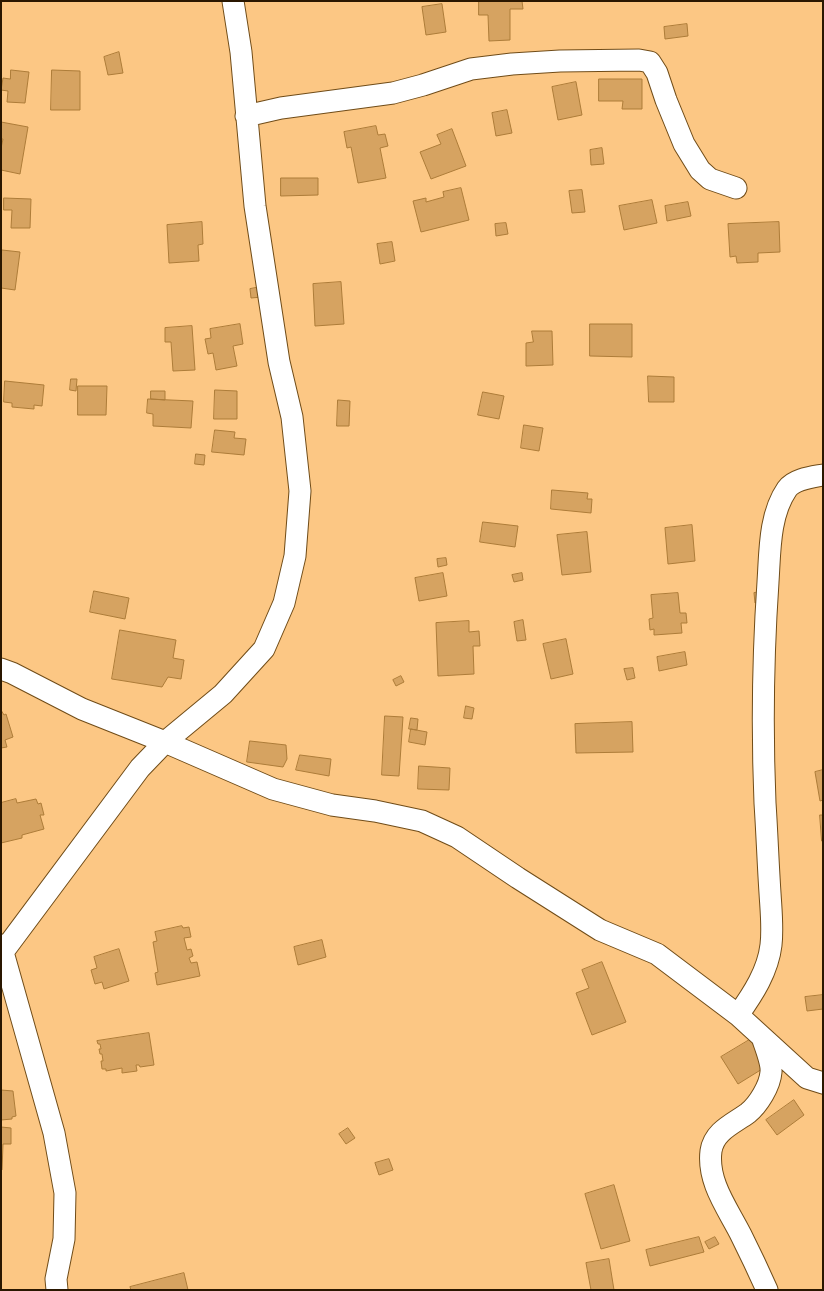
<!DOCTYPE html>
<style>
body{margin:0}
#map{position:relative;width:824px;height:1291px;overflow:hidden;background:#fcc784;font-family:Inter,sans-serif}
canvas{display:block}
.frame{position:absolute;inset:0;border:2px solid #2a1700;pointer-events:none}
</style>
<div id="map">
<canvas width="824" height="1291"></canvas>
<div class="frame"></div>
</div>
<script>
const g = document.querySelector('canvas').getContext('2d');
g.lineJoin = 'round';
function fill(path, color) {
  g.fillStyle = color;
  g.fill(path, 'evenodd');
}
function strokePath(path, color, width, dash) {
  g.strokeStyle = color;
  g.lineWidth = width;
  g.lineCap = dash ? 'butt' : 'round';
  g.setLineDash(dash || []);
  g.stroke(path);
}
const building = new Path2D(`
 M479,1H522L523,9H510V40L489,41L488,15H479Z
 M442,4L446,32L426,35L422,7Z
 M687,24L688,36L665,39L664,27Z
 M119,52L123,73L108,75L104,57Z
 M11,70L29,72L25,103L7,102L8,91L1,90L3,78L10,79Z
 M52,70L80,71V110H51Z
 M599,79H642V109H622L623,101H599Z
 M576,82L582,115L558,120L552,87Z
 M507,110L512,133L496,136L492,113Z
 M1,122L28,127L20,174L1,170V148L3,139H1Z
 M376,126L378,135L385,134L388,146L380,148L386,178L358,183L351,147L347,148L344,132Z
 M452,129L466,166L431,179L420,152L441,144L437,135Z
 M602,148L604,164L591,165L590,150Z
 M281,178H318V195L281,196Z
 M461,188L469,220L421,232L413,201L426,198V202L444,197L443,192Z
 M582,190L585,212L572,213L569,191Z
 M4,198L31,199L30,228H11L12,210H4Z
 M652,200L657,223L624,230L619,206Z
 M688,202L691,216L667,221L665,206Z
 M202,222L203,244L198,245L199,261L169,263L167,225Z
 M779,222L780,252L758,253V262L737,263L736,256L730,257L728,224Z
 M506,223L508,234L496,236L495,224Z
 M392,242L395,261L380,264L377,244Z
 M2,250L20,252L15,290L1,288Z
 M341,282L344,324L315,326L313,284Z
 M261,287L262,297L251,298L250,289Z
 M240,324L243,344L233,346L237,366L216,370L213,353L208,354L205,339L211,338L210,329Z
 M590,324H632V357L590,356Z
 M192,326L195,370L173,371L171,342H165V328Z
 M532,331H552L553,365L526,366V343L533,342Z
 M648,376L674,377V402H649Z
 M71,379H77L76,391L70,390Z
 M5,381L44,385L42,406L34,405V409L12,407V403L4,402Z
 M78,386H107L106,415H78Z
 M215,390L237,391V419H214Z
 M151,391H165V400L151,399Z
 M483,392L504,396L499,419L478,415Z
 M148,399L193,401L191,428L153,426V414L147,413Z
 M338,400L350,401L349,426H337Z
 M524,425L543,428L539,451L521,448Z
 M215,430L235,432L234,438L246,439L244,455L212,452Z
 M196,454L205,455L204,465L195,464Z
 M552,490L588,493L587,499H592L591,513L551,509Z
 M483,522L518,526L515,547L480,542Z
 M692,525L695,561L668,564L665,528Z
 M587,532L591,572L562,575L557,535Z
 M446,558L447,565L438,567L437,559Z
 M443,573L447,596L419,601L415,578Z
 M522,573L523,580L514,582L512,575Z
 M94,591L129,598L125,619L90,612Z
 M761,592L763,601L755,603L754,593Z
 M678,593L680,613H686L687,623H681L682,633L654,635V629L650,630L649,619L653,618L651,595Z
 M523,620L526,640L517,641L514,622Z
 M469,621V632L479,631L480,646H473L474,674L438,676L436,623Z
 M120,630L176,640L173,658L184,660L181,679L168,677L162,687L112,679Z
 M566,639L573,674L551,679L543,644Z
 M685,652L687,665L659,671L657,657Z
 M633,668L635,678L627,680L624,669Z
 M401,676L404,682L396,686L393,680Z
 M466,706L474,708L472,719L464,718Z
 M1,710L4,715L6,714L13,737L5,740L7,747L1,748Z
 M385,716L403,717L399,776L382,775Z
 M411,718L418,719L417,730L409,729Z
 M632,722L633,752L576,753L575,724Z
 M411,729L427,732L425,745L409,742Z
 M250,741L286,745L287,759L283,767L247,762Z
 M300,755L331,759L329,776L296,770Z
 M419,766L450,768L449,790L418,789Z
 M823,770V800L820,801L815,772Z
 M16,799L17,803L36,799L38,804L41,803L44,815H40L44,829L22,835V838L1,843V803Z
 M820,815H823V841H822Z
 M182,926L183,928L189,927L191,937L184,938L187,950L191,949L193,956L189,958L191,963L197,962L200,976L157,985L155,973L158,972L153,942L157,941L155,932Z
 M322,940L326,957L298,965L294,947Z
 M119,949L129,981L104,989L102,982L95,984L91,970L97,968L94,957Z
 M602,962L626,1022L592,1035L576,993L589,988L582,970Z
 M823,995V1009L807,1011L805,997Z
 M149,1033L154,1065L140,1067L139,1065H136L137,1071L122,1073V1068L106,1071V1069H102L101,1061H103L102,1054H100L99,1049H101L100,1044H98L97,1041Z
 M751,1039L767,1066L738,1084L721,1057Z
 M1,1090L13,1091L16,1116L12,1117V1119L1,1120Z
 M794,1100L804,1115L777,1135L766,1120Z
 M1,1127L11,1128V1144H3L2,1170H1Z
 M348,1128L355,1138L346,1144L339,1134Z
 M389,1159L393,1170L379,1175L375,1163Z
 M614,1185L630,1241L601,1249L585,1194Z
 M699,1237L704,1252L650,1266L646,1250Z
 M715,1237L719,1244L709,1249L705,1242Z
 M609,1259L614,1290H591L586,1263Z
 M184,1273L188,1290H131L130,1287Z`);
fill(building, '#d6a361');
strokePath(building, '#ad7c39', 1);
const street = new Path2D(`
 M246,116L281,108L393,93L423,85L471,69L512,64L560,61L639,60L650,62L657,73L666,100L684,144L700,170L710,179L736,188
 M1,669L12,673L82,709L165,742L273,789L332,805L375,811L422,821L457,837L518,878L600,930L657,954L738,1015L807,1078L823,1083
 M1,945L54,1133L65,1193L64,1239L56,1279L57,1290
 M3,952L140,768L165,742L223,694L264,649L284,603L295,556L300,491L292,417L279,362L255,206L241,52L233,1
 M738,1015C753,994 768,971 771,945C773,928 771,910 770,893C768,863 767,833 765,803C762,730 763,655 768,582C770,552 769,515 787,489C794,479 812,477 823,475
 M762,1037C765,1046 772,1063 771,1072C770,1086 758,1105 748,1113C733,1124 714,1131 711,1151C707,1182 728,1209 741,1235C750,1253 759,1272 767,1290`);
strokePath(street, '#704c18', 23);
strokePath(street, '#fff', 21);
</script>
